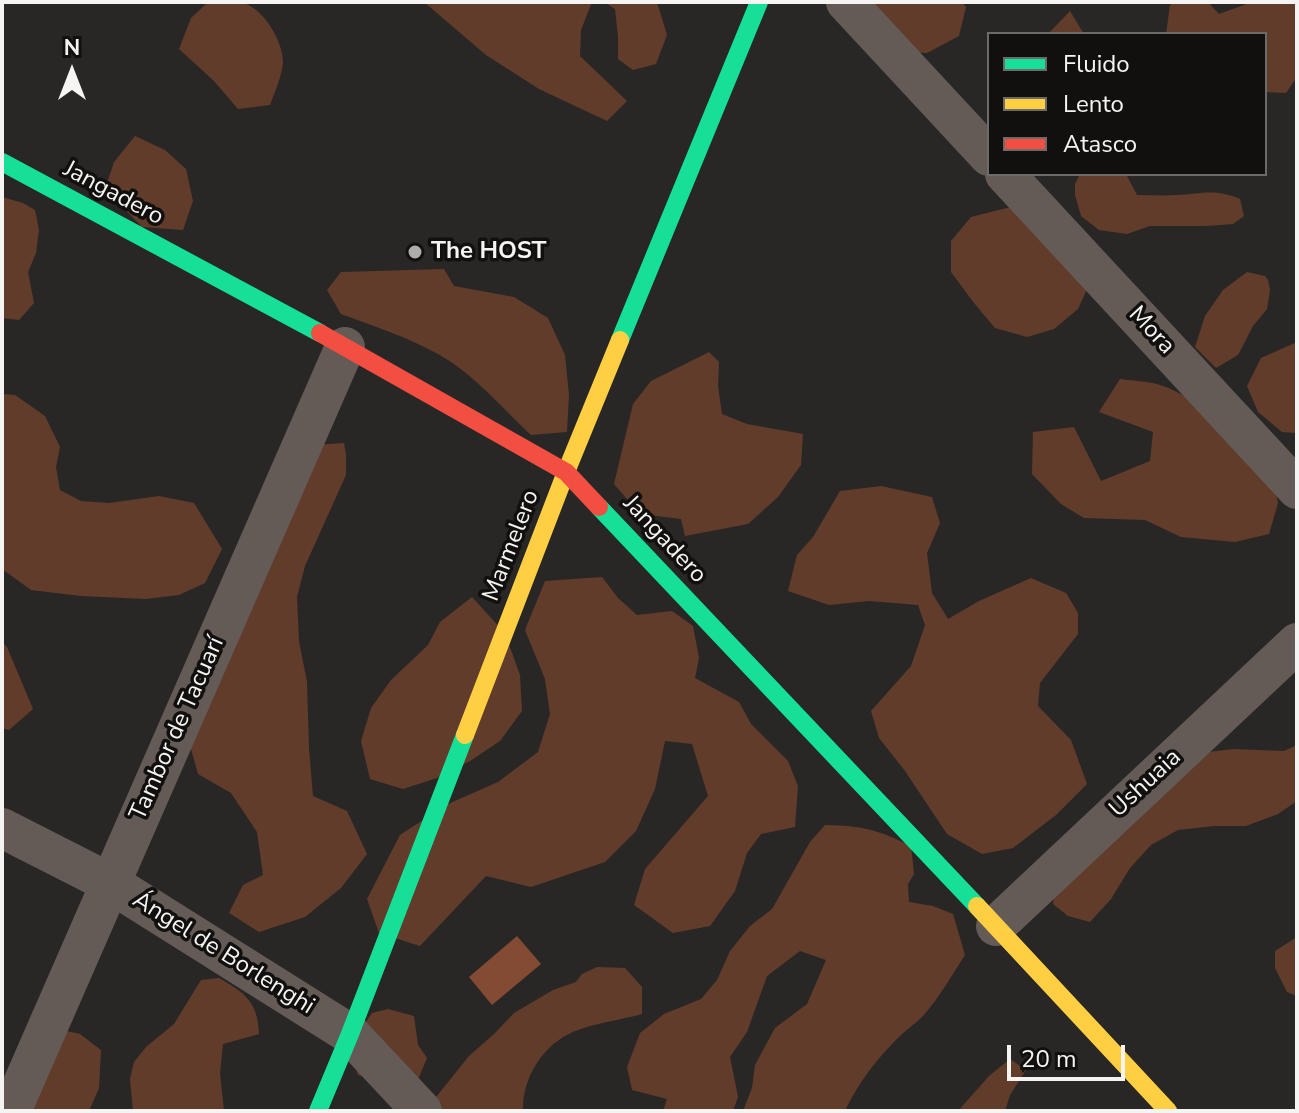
<!DOCTYPE html>
<meta charset="utf-8">
<style>
body{margin:0}
#map{position:relative;width:1299px;height:1113px;overflow:hidden;background:#292726;font-family:"Nunito Sans",sans-serif}
canvas{display:block}
.frame{position:absolute;inset:0;border:4px solid #f6f4f2;pointer-events:none}
.legend{position:absolute;left:987px;top:32px;width:280px;height:144px;box-sizing:border-box;background:#12100f;border:2px solid #6d6b6a;margin:0;padding:10px 14px;list-style:none;font-size:24px;color:#f6f4f2}
.legend li{display:flex;align-items:center;gap:16px;height:40px}
.legend b{width:40px;border:2px solid #6d6b6a}
.north{position:absolute;left:32px;top:32px;width:80px;height:80px;-webkit-text-stroke:6px #12100f;paint-order:stroke;rotate:0deg;font-size:22px;font-weight:700;line-height:32px;text-align:center;color:#f6f4f2}
.north::after{content:'';display:block;margin:auto;width:28px;height:36px;background:#f6f4f2;clip-path:polygon(50% 0,100% 100%,50% 72%,0 100%)}
.scale{position:absolute;left:1007px;top:1045px;width:118px;height:36px;box-sizing:border-box;border:4px solid #f6f4f2;border-top:0;padding-left:10px;font-size:24px;line-height:28px;white-space:nowrap;color:#f6f4f2;-webkit-text-stroke:6px #12100f;paint-order:stroke}
</style>
<div id="map">
<canvas width="1299" height="1113"></canvas>
<div class="frame"></div>
<ul class="legend">
<li><b style="height:10px;background:#16e098"></b>Fluido</li>
<li><b style="height:10px;background:#ffcf43"></b>Lento</li>
<li><b style="height:10px;background:#f24e42"></b>Atasco</li>
</ul>
<div class="north">N</div>
<div class="scale">20 m</div>
</div>
<script>
const g = document.querySelector('canvas').getContext('2d');
g.lineJoin = 'round';
function fill(path, color) {
  g.fillStyle = color;
  g.fill(path, 'evenodd');
}
function strokePath(path, color, width, dash) {
  g.strokeStyle = color;
  g.lineWidth = width;
  g.lineCap = dash ? 'butt' : 'round';
  g.setLineDash(dash || []);
  g.stroke(path);
}
function write(font, color, halo, rows, align = 'center') {
  g.font = font + ' "Nunito Sans",sans-serif';
  g.lineWidth = 7;
  g.setLineDash([]);
  g.textBaseline = 'middle';
  g.strokeStyle = halo;
  g.fillStyle = color;
  for (const [text, x, y, turn = 0] of rows) {
    g.save();
    g.translate(x, y);
    g.rotate((+turn || 0) * Math.PI / 180);
    g.textAlign = isNaN(turn) ? turn : align;
    if (halo) g.strokeText(text, 0, 0);
    g.fillText(text, 0, 0);
    g.restore();
  }
}
fill(new Path2D(`
 M208,2C218,2 230,0 240,2C262,6 283,40 283,62C282,76 275,91 270,105L238,109L214,81L179,49L191,18Z
 M424,2H592L581,30L580,56L627,101L607,121L539,89L486,55Z
 M604,2H657L667,35L656,64L633,70L618,59V37L615,9Z
 M869,2H962L966,7L959,36L927,53L901,52Z
 M1175,2H1208L1219,14L1252,2H1297V77L1286,93L1265,92V34H1166L1170,5Z
 M1070,11L1084,34H1048Z
 M135,136L165,150L186,169L193,201L183,230L142,227L105,189L114,162Z
 M1080,174H1124L1127,176L1137,195C1150,195 1163,196 1176,195C1202,194 1214,188 1240,199L1244,216L1233,224L1207,226H1150L1127,234L1099,230L1081,216L1075,195V184Z
 M2,197L23,203L35,210L39,230L36,253L28,272L34,303L19,320L2,318Z
 M1011,207L1087,289L1078,309L1054,329L1027,337L995,328L974,303L951,272V241L971,217Z
 M444,269L454,286L514,297L548,318L565,355L569,395L567,432L531,435C501,407 474,374 438,354C407,337 374,326 341,314L327,290L341,272Z
 M1247,272L1265,276L1268,280L1270,290L1267,309L1253,326L1238,355L1216,368L1195,347L1205,316L1223,290Z
 M1297,342V433L1282,432L1258,412L1247,386L1261,358Z
 M709,352L719,362L718,386L722,414L747,424L803,434L801,465L778,497L748,524L685,536L681,519L640,514L614,484L633,404L651,381Z
 M1120,379C1134,381 1149,381 1163,386C1198,398 1240,437 1270,461L1278,503L1269,534L1235,542L1181,537L1145,520L1084,518L1061,504L1032,474L1033,432L1074,427L1101,481L1150,461L1153,432L1099,412Z
 M2,394L15,395L45,416L60,447L56,467L60,490L81,501L109,503L159,496L194,503L222,549L205,583L179,595L146,599L81,596L31,590L2,569Z
 M344,443L346,455V475L305,566L297,597L299,641L307,682L309,749L313,796L347,811L367,854L341,888L305,917L259,932L229,913L243,885L263,875L257,832L231,793L198,774L191,749L192,700L315,445Z
 M881,486L932,497L940,523L927,553L932,593L948,619L979,601L1031,578L1066,593L1078,613V634L1040,683L1038,706L1071,740L1087,784L1056,815L1013,848L982,854L947,834L905,771L879,738L871,711L911,666L925,625L918,605L869,601L829,605L788,591L797,555L813,537L840,491Z
 M602,577L618,598L637,615L672,611L693,626L699,658L695,678L739,702L751,724L788,761L798,786L795,827L761,834L747,853L735,891L710,926L673,933L634,905L645,869L708,796L692,744L665,741L655,789L636,831L605,862L531,887L486,876L420,946L379,933L367,899L400,835L448,804L498,782L538,752L550,714L545,679L525,630L545,581Z
 M472,597L501,629L507,639L520,675L522,711L500,741L470,761L437,778L403,789L370,779L361,741L371,708L391,680L428,645L440,622Z
 M2,642L7,647L33,709L9,730L2,728Z
 M1297,745V801L1278,814L1246,826H1214L1178,830L1151,845L1130,868L1111,899L1090,922L1068,916L1053,904L1057,880L1184,755L1233,749L1284,751Z
 M825,825C863,826 876,829 911,846L914,874L908,884L909,902L933,906L953,914L965,955C952,975 939,998 923,1016C914,1025 903,1032 895,1041C875,1061 857,1085 845,1111H743L752,1088L755,1065L775,1028L807,1004L826,960L800,951L767,976L747,1032L730,1057L738,1097L733,1111H663L667,1099L632,1090L627,1067L640,1033L664,1014L701,999L717,980L730,951L750,926L772,909L810,842Z
 M1297,937V996L1287,992L1275,968V951Z
 M597,967L625,968L642,987V1014C620,1020 596,1023 575,1031C543,1044 522,1078 523,1111H428V1107L469,1056L494,1034L514,1013L553,990L576,982L582,974Z
 M219,978C245,993 258,1002 259,1034L223,1044L220,1073L224,1111H133L130,1079L134,1062L146,1047L174,1024L201,980Z
 M388,1009L414,1016L418,1045L427,1058L417,1082L391,1086L358,1075L348,1048L372,1013Z
 M62,1030L80,1034L101,1050L99,1088L89,1111H12Z
 M1010,1059L1026,1070L1010,1095L1005,1111H958L989,1076Z`), '#623c2a');
fill(new Path2D(`
 M517,936L541,964L492,1005L469,977Z`), '#834b33');
strokePath(new Path2D(`
 M846,2L989,156
 M1005,174L1297,489
 M2,828L110,883L350,1034L422,1111
 M996,926L1297,643
 M11,1111L345,347`), '#645b57', 40);
strokePath(new Path2D(`
 M2,162L320,333
 M620,340L759,2
 M599,507L977,906
 M318,1111L350,1034L465,735`), '#16e098', 18);
strokePath(new Path2D(`
 M465,735L566,472L620,340
 M977,906L1168,1111`), '#ffcf43', 18);
strokePath(new Path2D(`
 M320,333L566,472L599,507`), '#f24e42', 18);
for (const [x, y, r, color] of [
 [415,252,8,"#aeacab"]
]) {
  const dot = new Path2D();
  dot.arc(x, y, r, 0, 2 * Math.PI);
  g.fillStyle = color;
  g.fill(dot);
  strokePath(dot, '#12100f', 3);
}
write('24px', '#f6f4f2', '#12100f', [
 ["Jangadero",113,194,28],
 ["Mora",1151,331,47],
 ["Jangadero",664,540,47],
 ["Marmelero",512,546,-69],
 ["Tambor de Tacuarí",178,729,-66],
 ["Ushuaia",1146,784,-43],
 ["Ángel de Borlenghi",223,954,32]
]);
write('bold 24px', '#f6f4f2', '#12100f', [
 ["The HOST",431,252]
], 'left');
</script>
